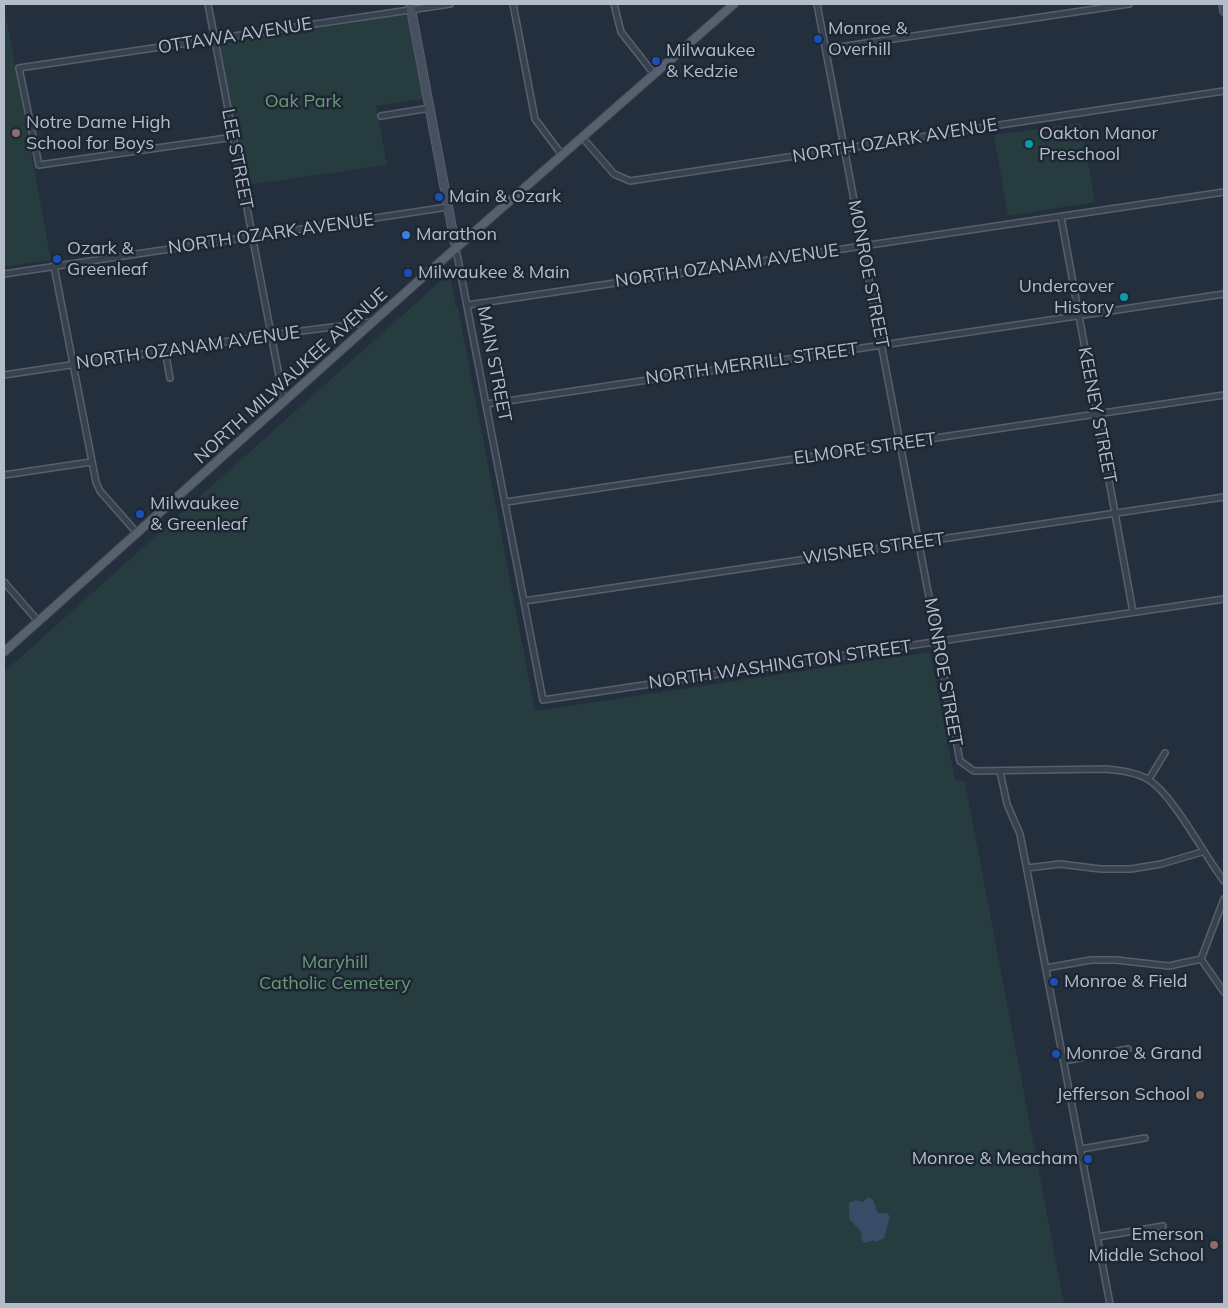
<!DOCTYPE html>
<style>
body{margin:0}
#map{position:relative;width:1228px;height:1308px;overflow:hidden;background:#242f3e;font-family:Mulish,sans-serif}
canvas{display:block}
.frame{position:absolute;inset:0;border:5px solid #b4bcc9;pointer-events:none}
</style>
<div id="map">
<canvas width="1228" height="1308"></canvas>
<div class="frame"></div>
</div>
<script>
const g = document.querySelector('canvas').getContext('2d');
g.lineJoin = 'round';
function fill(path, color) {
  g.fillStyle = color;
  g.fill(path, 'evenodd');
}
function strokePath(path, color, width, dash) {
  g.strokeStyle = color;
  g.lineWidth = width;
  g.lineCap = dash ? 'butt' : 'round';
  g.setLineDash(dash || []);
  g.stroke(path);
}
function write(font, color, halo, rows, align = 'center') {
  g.font = font + ' Mulish,sans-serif';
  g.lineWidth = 5;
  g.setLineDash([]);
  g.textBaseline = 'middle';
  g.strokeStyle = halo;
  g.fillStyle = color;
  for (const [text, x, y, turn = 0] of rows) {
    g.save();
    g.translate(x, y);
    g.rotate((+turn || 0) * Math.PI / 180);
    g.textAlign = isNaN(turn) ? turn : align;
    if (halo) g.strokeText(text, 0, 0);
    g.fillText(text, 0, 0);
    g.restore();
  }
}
fill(new Path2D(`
 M4,5L51,260L4,267Z
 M404,14L409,20L423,99L376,106L387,165L247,185L220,50L221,44Z
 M1081,123L1095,202L1008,216L994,135Z
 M446,276L450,277L456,307L458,308L535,711L930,652L955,780L965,782L1064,1304H4V672Z`), '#263c3f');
fill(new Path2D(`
 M868,1197L873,1200L878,1213H886L890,1216L884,1238L876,1242L873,1240L865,1243L862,1240L861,1231L849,1219V1203L856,1200L863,1202Z`), '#394c67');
const street = new Path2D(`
 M208,4L284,402
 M513,4L535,119L562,155
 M614,4L621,32L654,74
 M817,4L960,761L974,771L1105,769C1118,770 1137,772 1149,780C1174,796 1204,855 1224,881
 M826,49L1129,4
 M381,116L430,108
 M234,137L39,165L19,68L450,4
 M582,137L614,174L630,181L1224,91
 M1061,217L1133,612
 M456,249L543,700L1224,599
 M54,266L96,482L100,491L137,533
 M4,274L448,207
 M468,305L1224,192
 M165,350L170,378
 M4,375L270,335L372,322
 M487,404L1224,294
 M4,475L91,462
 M506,502L1224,395
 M4,582L38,621
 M524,601L1224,497
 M1000,771L1007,804L1020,834L1110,1304
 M1149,779L1165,753
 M1027,868L1060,864L1101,869H1131L1161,864L1202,852
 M1224,899L1201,959L1224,992
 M1046,968L1091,960H1116L1169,966L1201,959
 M1064,1061L1128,1049
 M1081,1149L1145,1138
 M1098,1237L1163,1226`);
const secondary = new Path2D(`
 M410,4L456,249
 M1223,4L1224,11`);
const primary = new Path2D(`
 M4,652L415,284L734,4`);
strokePath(street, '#565f6c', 8);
strokePath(secondary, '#565f6c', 10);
strokePath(primary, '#414a57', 10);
strokePath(street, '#38414e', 5);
strokePath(secondary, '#465061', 8);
strokePath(primary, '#56606e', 8);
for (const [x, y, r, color] of [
 [818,39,5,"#1a4fb4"],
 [656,61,5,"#1a4fb4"],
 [16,133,5,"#8d6e63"],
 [1029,144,5,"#0f9aa8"],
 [439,197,5,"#1a4fb4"],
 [406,235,5,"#3f7fe0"],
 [57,259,5,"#1a4fb4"],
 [408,273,5,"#1a4fb4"],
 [1124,297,5,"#0f9aa8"],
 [140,514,5,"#1a4fb4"],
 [1054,982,5,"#1a4fb4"],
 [1056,1054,5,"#1a4fb4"],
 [1200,1095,5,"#8d6e63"],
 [1088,1159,5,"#1a4fb4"],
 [1214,1245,5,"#8d6e63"]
]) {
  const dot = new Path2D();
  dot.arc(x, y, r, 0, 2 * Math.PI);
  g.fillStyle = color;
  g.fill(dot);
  strokePath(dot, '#1d2633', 2);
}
write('18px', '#b4bcc9', '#1d2633', [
 ["Monroe &",828,29],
 ["Overhill",828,50],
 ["Milwaukee",666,51],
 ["& Kedzie",666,72],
 ["Notre Dame High",26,123],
 ["School for Boys",26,144],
 ["Oakton Manor",1039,134],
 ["Preschool",1039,155],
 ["Main & Ozark",449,197],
 ["Marathon",416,235],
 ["Ozark &",67,249],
 ["Greenleaf",67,270],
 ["Milwaukee & Main",418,273],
 ["Undercover",1114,287,"right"],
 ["History",1114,308,"right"],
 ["Milwaukee",150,504],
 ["& Greenleaf",150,525],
 ["Monroe & Field",1064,982],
 ["Monroe & Grand",1066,1054],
 ["Jefferson School",1190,1095,"right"],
 ["Monroe & Meacham",1078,1159,"right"],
 ["Emerson",1204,1235,"right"],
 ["Middle School",1204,1256,"right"]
], 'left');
write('18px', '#b4bcc9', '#1d2633', [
 ["OTTAWA AVENUE",235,36,-9],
 ["NORTH OZARK AVENUE",895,141,-9],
 ["LEE STREET",237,159,79],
 ["NORTH OZARK AVENUE",271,234,-8],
 ["NORTH OZANAM AVENUE",727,266,-8],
 ["MONROE STREET",868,274,79],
 ["NORTH OZANAM AVENUE",188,348,-8],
 ["MAIN STREET",494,364,79],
 ["NORTH MERRILL STREET",752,364,-8],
 ["NORTH MILWAUKEE AVENUE",291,376,-42],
 ["KEENEY STREET",1097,415,79],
 ["ELMORE STREET",865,449,-8],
 ["WISNER STREET",874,549,-8],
 ["NORTH WASHINGTON STREET",780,665,-8],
 ["MONROE STREET",943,672,80]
]);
write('18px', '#6b9a76', '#1d2633', [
 ["Oak Park",303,102],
 ["Maryhill",335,963],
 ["Catholic Cemetery",335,984]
]);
</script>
